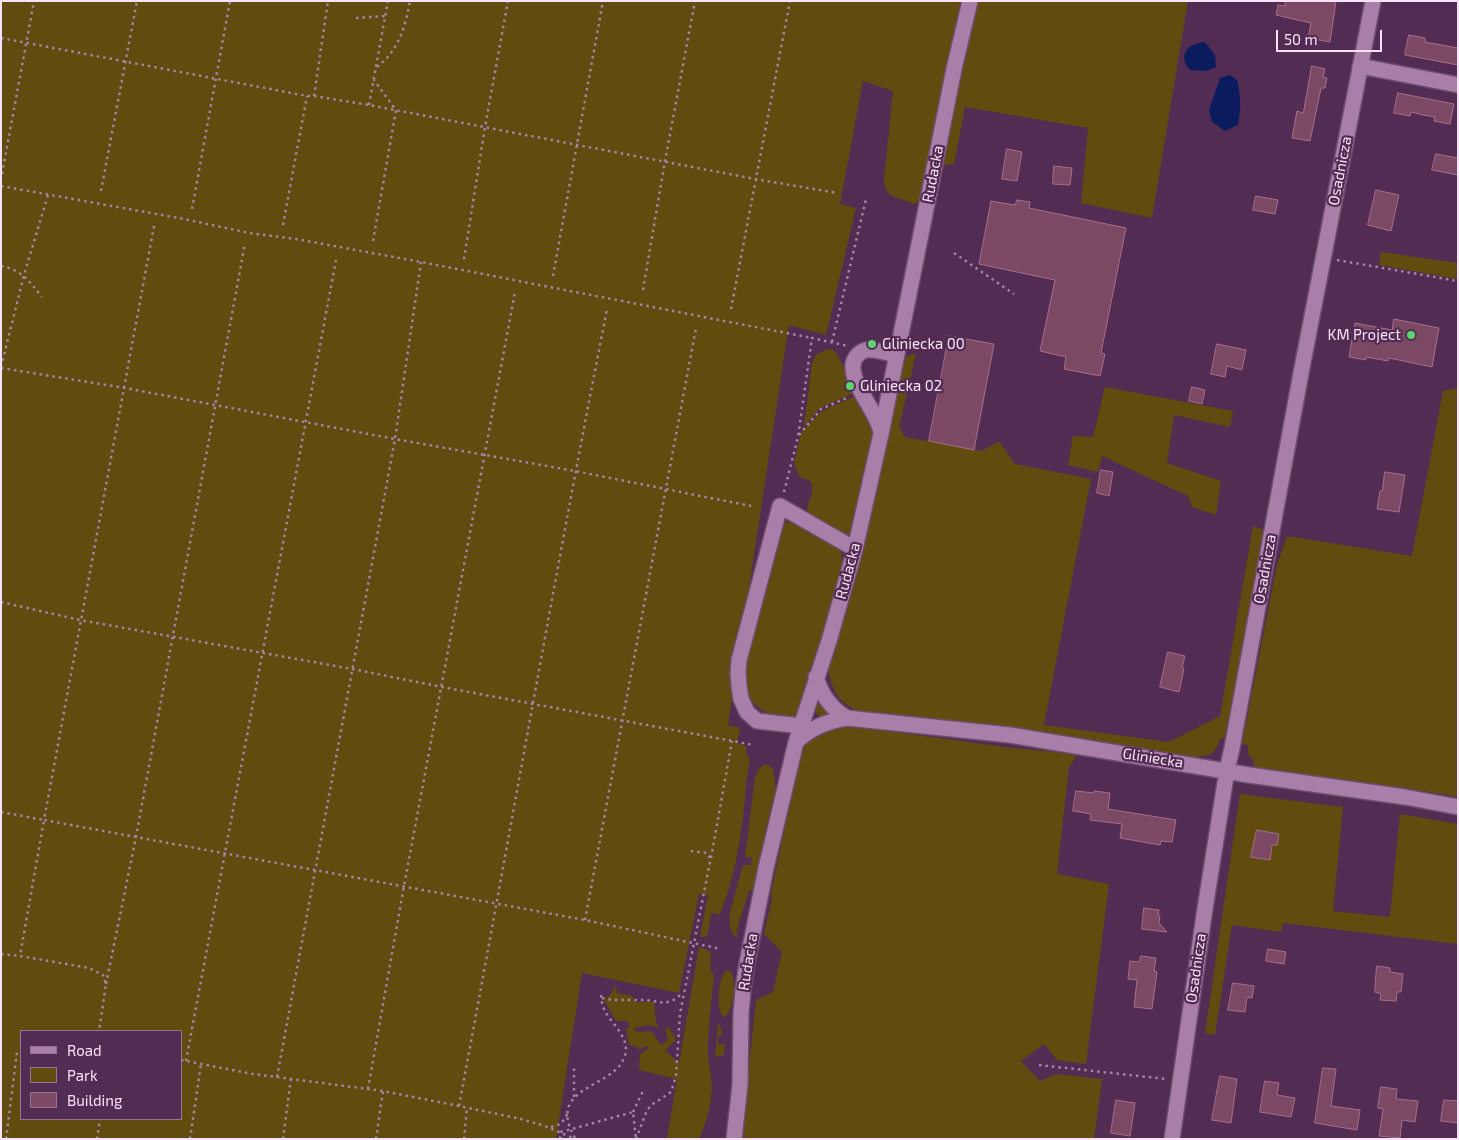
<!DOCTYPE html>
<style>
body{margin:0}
#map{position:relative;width:1459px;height:1140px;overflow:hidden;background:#522c52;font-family:"Exo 2",sans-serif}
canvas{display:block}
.frame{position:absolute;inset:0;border:2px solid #f9e1f9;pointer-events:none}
.legend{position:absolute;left:20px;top:1030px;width:162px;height:90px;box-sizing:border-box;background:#522c52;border:1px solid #957495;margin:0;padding:6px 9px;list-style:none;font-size:15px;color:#f9e1f9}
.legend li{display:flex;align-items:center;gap:10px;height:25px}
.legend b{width:25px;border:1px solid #957495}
.scale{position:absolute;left:1276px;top:30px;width:106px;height:22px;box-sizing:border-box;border:2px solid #f9e1f9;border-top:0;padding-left:6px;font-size:15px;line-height:18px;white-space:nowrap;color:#f9e1f9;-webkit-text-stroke:4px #522c52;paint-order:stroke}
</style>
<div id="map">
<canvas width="1459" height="1140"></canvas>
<div class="frame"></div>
<ul class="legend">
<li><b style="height:6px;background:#a97ea9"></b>Road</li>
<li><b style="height:14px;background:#624b0f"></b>Park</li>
<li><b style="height:14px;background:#7c4965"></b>Building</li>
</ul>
<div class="scale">50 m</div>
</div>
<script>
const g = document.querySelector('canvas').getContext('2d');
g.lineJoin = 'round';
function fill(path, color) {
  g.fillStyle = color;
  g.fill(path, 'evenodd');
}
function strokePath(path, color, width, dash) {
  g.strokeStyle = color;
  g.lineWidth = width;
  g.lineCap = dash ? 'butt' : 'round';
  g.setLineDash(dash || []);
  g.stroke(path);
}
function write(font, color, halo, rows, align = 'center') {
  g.font = font + ' "Exo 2",sans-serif';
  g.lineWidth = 4.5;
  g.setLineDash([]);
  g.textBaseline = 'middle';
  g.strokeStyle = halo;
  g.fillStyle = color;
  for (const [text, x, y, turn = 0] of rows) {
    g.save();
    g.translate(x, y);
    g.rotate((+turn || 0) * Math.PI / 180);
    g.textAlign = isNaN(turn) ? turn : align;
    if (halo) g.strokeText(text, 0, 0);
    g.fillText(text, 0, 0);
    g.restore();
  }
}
fill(new Path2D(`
 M1,1H961L919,202L914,204L890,195L885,188L884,179L893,91L863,81L840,204L856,208L826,335L789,325L728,725L740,728L737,743L746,746V754L750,759C745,783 745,808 741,832C737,861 730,888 720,915L715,913L711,914L707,937H700L708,895L699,894L679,993L582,973L556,1139H1ZM21,1031H181V1119H21Z
 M977,1H1188L1152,218L1081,203L1088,128L965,107L954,164L945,165L944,163L945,152L944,146Z
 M1381,252L1458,263V279L1379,265Z
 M827,349L833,350L837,354L856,392L820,408L804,427L812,363L816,355Z
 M912,354H916L899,427L905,437L982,451L999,441L1015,464L1091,479L1044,725L1169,742L1220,716L1253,526L1263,530L1267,534L1232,721L1226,731L1224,739H1220C1216,751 1212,757 1199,756L1198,761L867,715C840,704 833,696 828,668L862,556L904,361L906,357Z
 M1105,387L1233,411L1230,427L1174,415L1167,463L1221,481L1216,515L1192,507L1188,496L1102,456L1098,472L1068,465L1073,436L1093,437Z
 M1458,388V797L1405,788L1253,769L1254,761L1248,754V745L1242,744L1277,565L1287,536L1412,556L1443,391Z
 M857,395L871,420L875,438L851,535L846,536L809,514L807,508L812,493V484L810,481L800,477L795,466L794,461L802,431L822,411Z
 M790,521H799L836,544L841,550L843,569L798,719L783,722C758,707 751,708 743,678L771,543L782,525Z
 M818,698L834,717C825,718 818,720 815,709Z
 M844,725L1012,748L1077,754L1069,768L1057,874L1109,884L1086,1064L1057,1060L1044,1044L1021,1061L1040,1081L1056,1074L1102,1079L1094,1139H741L756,1000L773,992L782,952L764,934L772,899L771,893L801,752L809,740L819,733Z
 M765,764L769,765L773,769L776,791L767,824L754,891H749L737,929V937L734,936C730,929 729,921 730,912L743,865H751L752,858L745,857L755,777L759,769Z
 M1240,794L1343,807L1333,911L1390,917L1400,814L1458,824V944L1283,923L1281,932L1232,925L1215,1035L1205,1033Z
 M699,947L707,950L712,954L710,957L711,972L714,975C712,999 708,1024 708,1048C708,1058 709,1066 711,1075C714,1098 708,1118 699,1139H667L677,1079L639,1070L640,1054L649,1048L647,1046L638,1050L637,1046L629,1045L626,1029L630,1027L628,1021H616L604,1000L612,993L614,986L617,988L616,993L632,996L635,1002H654L656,1021L659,1029L651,1025L634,1028L637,1032L651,1031L661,1045L668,1040L665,1028L669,1027L676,1040L665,1050L679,1063Z
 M726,970L731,972C737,984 734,1007 725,1017H723C716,1006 718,980 726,970Z
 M718,1023L721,1028L722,1036H718V1045L725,1044L724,1055L715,1057Z`), '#624b0f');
fill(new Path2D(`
 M1205,42L1215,55L1216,67L1207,71L1190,70C1177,55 1188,43 1205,42Z
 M1230,75L1237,80C1241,96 1241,109 1238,125L1225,131L1212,122L1209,110L1220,78Z`), '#0b1c5e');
const building = new Path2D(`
 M1285,1H1336L1330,42L1308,38L1311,23L1276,15L1278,5L1285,6Z
 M1409,35L1425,38V42L1458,48V65L1405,55Z
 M1312,66L1325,69L1323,77L1327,78L1325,88H1321L1310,141L1292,138L1297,111L1303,113Z
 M1398,93L1454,104L1450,124L1434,121L1435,117L1423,115L1411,112L1410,116L1394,113Z
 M1007,149L1022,152L1017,181L1002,179Z
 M1436,154L1458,158V175L1432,170Z
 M1054,166L1072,168L1070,185L1053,184Z
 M1376,190L1399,195L1391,231L1368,225Z
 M1256,196L1278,200L1275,214L1253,210Z
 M1017,200L1030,202L1029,208L1126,228L1101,353L1105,354L1100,376L1064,369L1066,357L1040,351L1055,280L979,264L991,201L1015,205Z
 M1394,319L1439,328L1432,367L1389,358L1388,361L1366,357V360L1349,357L1355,323L1392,330Z
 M949,336L994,344L974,450L929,441Z
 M1217,344L1246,350L1242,370L1227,366L1225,377L1211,374Z
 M1192,387L1205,390L1202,404L1189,401Z
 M1101,470L1113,472L1109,496L1097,493Z
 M1385,472L1405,475L1399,512L1377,509L1380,491H1382Z
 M1168,652L1185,656L1182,668L1184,669L1179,692L1160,687Z
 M1076,791L1094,793V791L1110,793L1108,809L1176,820L1172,842L1161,841L1160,845L1120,838L1122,824L1090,820L1091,814L1073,811Z
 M1257,830L1279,834L1277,845H1272L1270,860L1251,857Z
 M1144,908L1159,910L1158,915L1160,916L1159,923L1167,932L1142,929Z
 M1268,949L1286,952L1284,964L1266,961Z
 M1141,956L1156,958L1154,971L1157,972L1152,1009L1134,1007L1137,980L1128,979L1130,961L1139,962Z
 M1377,966L1390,968V972L1403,974L1401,992H1397L1396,1001L1380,1000L1381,994L1375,992Z
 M1233,983L1254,986L1252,998L1247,997L1245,1012L1228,1010Z
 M1323,1068L1336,1069L1331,1106L1360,1110L1357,1130L1315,1123Z
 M1220,1076L1237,1079L1231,1123L1212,1120Z
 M1265,1081L1279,1083L1277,1095L1295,1098L1291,1117L1260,1112Z
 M1381,1087L1397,1089L1396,1099L1418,1101L1415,1122L1402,1120L1400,1138L1379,1136L1383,1109L1378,1108Z
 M1116,1100L1135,1103L1130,1136L1111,1133Z
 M1444,1100L1458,1101V1123L1441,1121Z`);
fill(building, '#7c4965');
strokePath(building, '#a66f8c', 1);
const minor = new Path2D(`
 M1360,66L1458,85
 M881,433C879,412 842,376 856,357C858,354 862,351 866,350C875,349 887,353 897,355
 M816,677C821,694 832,709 847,718
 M801,726L757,721L747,712L741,699L739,686L738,673L739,660L780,506L855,549
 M796,742C810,728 828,721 847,718L1010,735L1249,775L1405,797L1458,807
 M734,1139L740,1085L741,1013L743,990L747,963L766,868L796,742L829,641L855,549L881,434L954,69L970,1
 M1172,1139L1204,915L1227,770L1232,748L1301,373L1373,1`);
strokePath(minor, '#6d4c6d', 18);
strokePath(new Path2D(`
 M356,18L385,16
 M1,38L307,96H314L369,105L755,179L837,193
 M377,67C399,50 405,27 410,1
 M314,96L328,1
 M369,105L388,1
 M2,174L34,1
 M1,186L184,219L249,233L296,239L421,262L812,338
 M101,191L137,1
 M192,209L230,1
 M283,225L307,96
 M154,226L44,820L585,920L721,949
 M373,241L396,110L374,80
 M954,253L1014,294
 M464,259L485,127L508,1
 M1337,260L1458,281
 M1,266C22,270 29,281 42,297
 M553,276L603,1
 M643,290L665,161L695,1
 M731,309L790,1
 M832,342L866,199
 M1,367L24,275L48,195
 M1,368L125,388L395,439L575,471L751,506
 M799,435L821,409L849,397
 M784,492L798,437L812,338L848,346
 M1,602L80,620L352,669L442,687L754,745
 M1,812L44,820L20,956L89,968L103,975L106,984L99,1031
 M711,858L732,741
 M585,920L696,328
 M1,954L20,956
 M106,984L136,837L245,243
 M602,998L612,1000H646L665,1003L676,999L682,993
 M181,1060L253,1074L383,1091L459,1106L521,1119L545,1126L575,1139
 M186,1061L336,260
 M1039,1065L1166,1079
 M277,1077L395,439L421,262
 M368,1089L404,886L515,292
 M574,1097V1067
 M459,1106C509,840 555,574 607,309
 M633,1112L644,1089
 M551,1127L561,1124L568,1113
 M575,1138C545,1086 612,1089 624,1058C632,1039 613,1026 605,1011C602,1005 601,999 601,992
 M6,1139L17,1052H21
 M97,1139L100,1119
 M190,1139L201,1064
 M283,1139L291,1078
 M376,1139L383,1091
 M464,1139L467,1108
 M560,1139L561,1132L633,1112L636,1139
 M636,1139L647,1110L653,1104L671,1092L676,1076L680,1014L710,862L709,856L707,853L690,851`), '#a485a4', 2.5, [2.5, 4]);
strokePath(minor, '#a97ea9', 15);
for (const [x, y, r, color] of [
 [1411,335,5,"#5bd56e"],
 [872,344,5,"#5bd56e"],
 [850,386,5,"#5bd56e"]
]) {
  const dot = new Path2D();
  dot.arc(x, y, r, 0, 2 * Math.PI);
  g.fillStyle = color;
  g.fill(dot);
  strokePath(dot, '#522c52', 2);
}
write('15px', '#f9e1f9', '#522c52', [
 ["Osadnicza",1340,171,-79],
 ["Rudacka",933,174,-79],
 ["Osadnicza",1265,569,-80],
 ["Rudacka",848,571,-75],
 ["Gliniecka",1153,758,9],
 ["Rudacka",748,962,-81],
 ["Osadnicza",1196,968,-82]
]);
write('15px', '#f9e1f9', '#522c52', [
 ["KM Project",1401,335,"right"],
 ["Gliniecka 00",882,344],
 ["Gliniecka 02",860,386]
], 'left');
</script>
